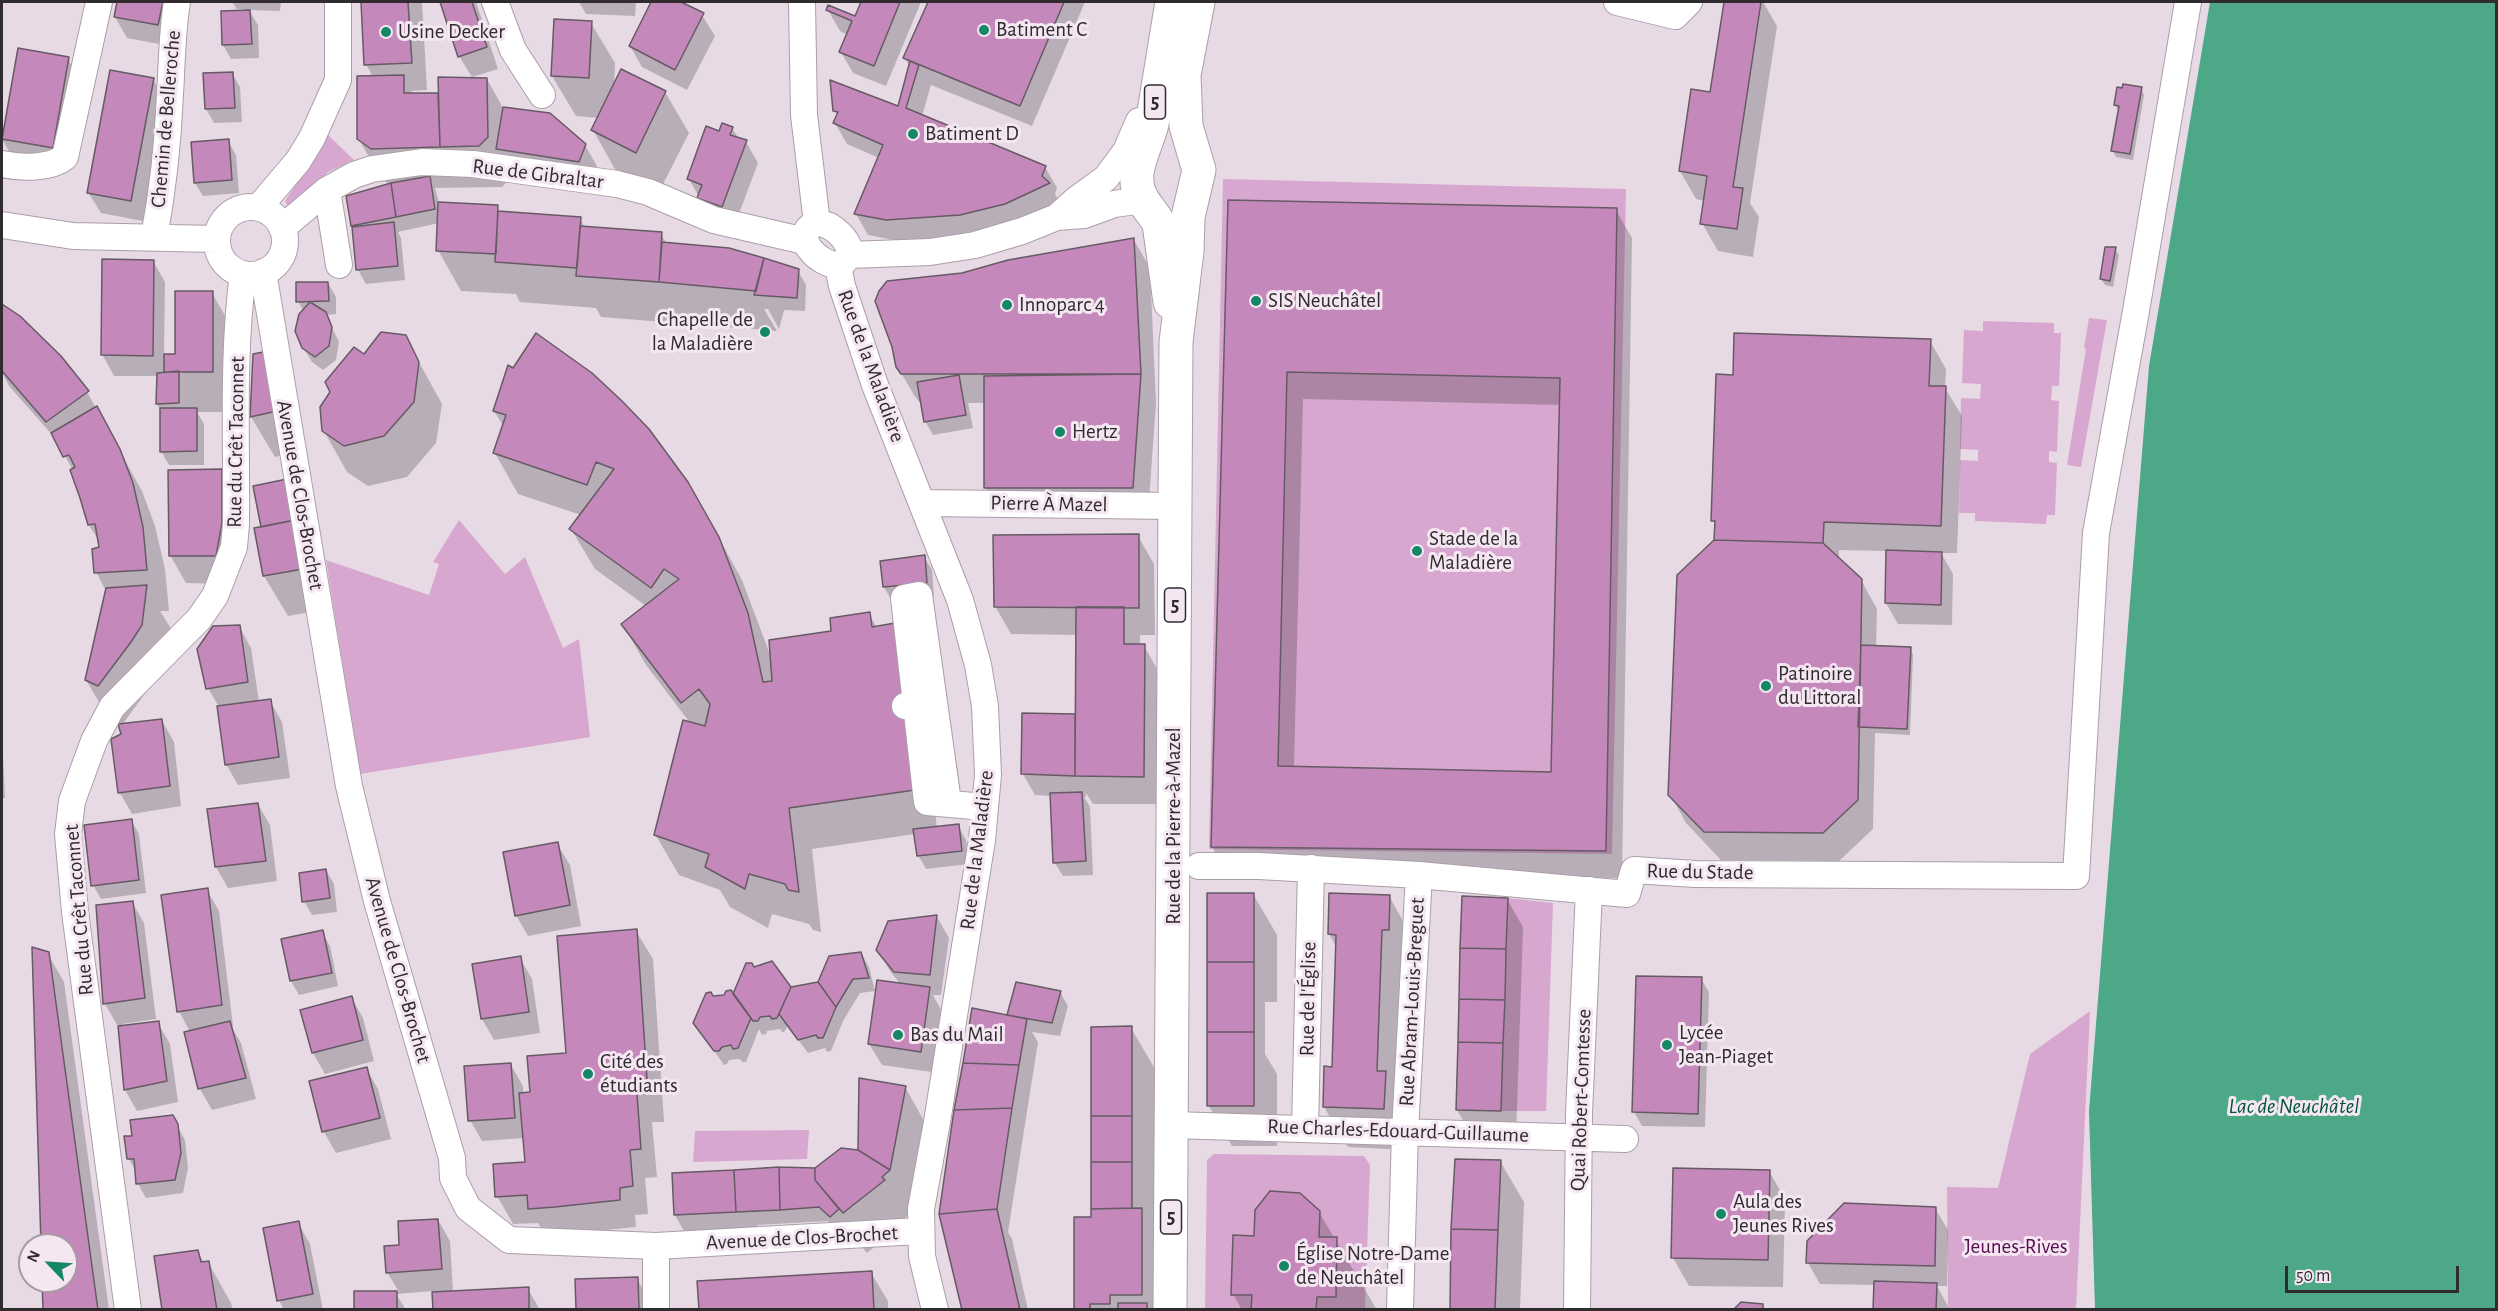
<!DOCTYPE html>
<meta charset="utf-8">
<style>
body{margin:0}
#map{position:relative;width:2498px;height:1311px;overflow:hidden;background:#e7dae5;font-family:"Alegreya Sans",sans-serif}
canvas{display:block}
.frame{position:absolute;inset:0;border:3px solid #302b2f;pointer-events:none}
.north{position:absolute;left:18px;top:1233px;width:60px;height:60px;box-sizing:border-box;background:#f5e7f2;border:2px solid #a69ca4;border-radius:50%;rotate:295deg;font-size:16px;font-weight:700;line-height:24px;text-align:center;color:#302b2f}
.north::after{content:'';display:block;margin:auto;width:21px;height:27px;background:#158766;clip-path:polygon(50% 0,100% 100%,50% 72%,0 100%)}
.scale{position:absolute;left:2285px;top:1266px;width:174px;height:27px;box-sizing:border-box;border:3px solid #302b2f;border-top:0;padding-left:8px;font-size:18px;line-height:21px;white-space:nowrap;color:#302b2f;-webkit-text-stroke:4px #f5e7f2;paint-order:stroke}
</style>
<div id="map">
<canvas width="2498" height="1311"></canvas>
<div class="frame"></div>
<div class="north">N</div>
<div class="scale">50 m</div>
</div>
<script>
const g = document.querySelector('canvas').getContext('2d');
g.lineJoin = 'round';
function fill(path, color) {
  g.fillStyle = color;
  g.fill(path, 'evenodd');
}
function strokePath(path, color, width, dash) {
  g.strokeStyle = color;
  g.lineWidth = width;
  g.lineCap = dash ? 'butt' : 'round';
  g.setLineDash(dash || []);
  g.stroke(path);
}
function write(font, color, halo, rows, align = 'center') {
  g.font = font + ' "Alegreya Sans",sans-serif';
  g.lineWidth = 6;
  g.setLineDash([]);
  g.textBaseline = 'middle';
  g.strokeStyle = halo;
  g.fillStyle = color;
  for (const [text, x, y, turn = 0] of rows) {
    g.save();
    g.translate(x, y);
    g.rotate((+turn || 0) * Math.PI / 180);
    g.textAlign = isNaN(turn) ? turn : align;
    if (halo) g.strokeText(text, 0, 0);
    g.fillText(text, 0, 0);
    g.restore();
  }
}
fill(new Path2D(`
 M328,135L354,160L328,172L288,207L285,201Z
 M1223,179L1626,189L1612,854L1209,849Z
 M2089,318L2107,320L2081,467L2067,465L2086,349L2084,348Z
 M1983,321L2054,323V333H2061L2059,386H2052L2051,400L2059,401L2057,452L2049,451V462L2057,463L2055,515H2047L2046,524L1975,521V513H1959L1960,460L1978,461V450L1960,449L1961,398L1980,399L1981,384L1962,383L1964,330L1983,331Z
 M459,520L505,574L525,557L563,648L579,639L590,737L360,774L326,560L429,595L439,564L433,562Z
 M1508,898L1553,903L1546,1111H1501Z
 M2090,1011L2076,1309H1948L1947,1187L1998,1188L2030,1054Z
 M809,1130L807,1159L693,1162L695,1131Z
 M1214,1154L1364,1156L1370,1165L1365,1309H1316L1317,1297H1336L1337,1238L1319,1237L1301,1194L1270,1191L1255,1210L1254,1236L1233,1235L1232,1294L1252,1295L1251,1309L1205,1310L1207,1160Z`), '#d8a7cf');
fill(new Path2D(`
 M2210,2H2496V1309H2095L2089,1111L2149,366Z`), '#4ca887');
fill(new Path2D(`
 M118,2H178L170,46L127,38L115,17Z
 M232,2H281L280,11L249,10L258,25L259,58L231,59L223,45L222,13L245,12V9H237Z
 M362,2H422L427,90L411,91L413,94L440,95L487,79L503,108L585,145L597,166L591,183L511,178L502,187L435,188L439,203L497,206L500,213L580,218L585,228L661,234L667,244L798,271L806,285L805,311L784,310L779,329L768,309H764L777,331L601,317L596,308L520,302L516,294L461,291L438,250L439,223L398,232L401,238L405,280L366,284L358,270L353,225L390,185L382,179L358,138L373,77L366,64Z
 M442,2H476L498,69L472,77L459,56Z
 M579,2H636L635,16L586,14Z
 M653,2H677L702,15L715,36L687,90L642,67L630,46Z
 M862,2H921L886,86L853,73L841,52L848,35L840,31L828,10L856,18Z
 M929,2H1085L1032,126L931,85L922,116L1045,167L1057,188L1055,194L1061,205L973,236L899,241L868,235L856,214L879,158L847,144L835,123L838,116L834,110L899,108L910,67L904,57Z
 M1725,2H1763L1777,26L1750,203L1759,217L1753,257L1718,251L1702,223L1705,201L1696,199L1680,171L1711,94Z
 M591,23L615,63L614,88L665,92L689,133L659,192L616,171L593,130L599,118L576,116L552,76Z
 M68,59L80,80L64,169L14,160L2,139Z
 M232,73L240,87L242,122L214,123L206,109L205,75Z
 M153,79L165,100L143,221L101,213L88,192Z
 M2141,89L2144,95L2133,160L2116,157L2113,151L2119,112L2115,105Z
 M732,128L739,139L746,142L758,163L734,227L711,219L689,179L720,133Z
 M228,141L236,155L239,193L203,196L195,183Z
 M1229,202L1616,210L1632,238L1622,878L1228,875L1212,847ZM1303,399L1561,405L1552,774L1294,768Z
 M1134,240L1150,268L1156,403L1148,515L1002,516L986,488L985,403H968L973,428L933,435L925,421L922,402H919L914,395L897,366L962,274Z
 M2115,249L2119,255L2113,287L2105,285L2101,279Z
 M153,261L165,282L164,356L176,355L212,293L235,333V412H197L204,424V465H169L161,451V411L157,404L158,376H114L102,354Z
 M328,283L336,297V314L326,315L339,342L336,360L323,370L312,362L303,347L304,312L298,301Z
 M2,305L19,317L60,357L87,392L142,491L155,526L165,569L169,611H160L170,627L165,666L122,725L162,721L174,742L181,806L132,814L120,793L113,739L123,735L120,725L110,721L86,680L106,591L96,572L100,543L89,525L73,470L55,438L9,386L2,372Z
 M405,337L442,404L436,443L407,477L368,486L347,472L324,431L364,356Z
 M1930,341L1946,369L1945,388L1962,416L1957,553H1941L1953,574L1952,625L1898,624L1886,603L1888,551L1839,550V560L1861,580L1877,609L1876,647L1910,648L1913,655L1910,735L1875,733L1873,829L1839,861L1721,860L1686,823L1670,794L1716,540V526L1713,520L1735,376Z
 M255,355L299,451L275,457L251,417Z
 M509,367L711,524L742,580L771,657L833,632L869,614L877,628L917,666L937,828L958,826L966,840L969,864L926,869L918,855L915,834L812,849L821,932L813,930L809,924L772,914L768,928L730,907L720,890L679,875L655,834L691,724L646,665L623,625L646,606L595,569L571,529L581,515L518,494L495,453L504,427L494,411Z
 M221,470L237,498L231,584L186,583L170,555Z
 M255,487L332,608L288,616L264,576L263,528Z
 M1138,536L1154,564L1155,635H1140V646H1144L1160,674L1159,804H1093L1086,793V797H1084L1090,807L1093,875L1063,876L1055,863L1052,796L1035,795L1023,774L1075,715L1077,719L1078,635L1011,634L995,606Z
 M924,557L932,570L934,597L892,601L884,587L882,562Z
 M239,626L251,648L259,702L270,701L282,722L290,778L238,785L226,764L219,707L208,688Z
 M2,732L5,798H2Z
 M258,804L270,825L277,881L228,888L216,867Z
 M131,820L139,834L146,893L101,899L93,885Z
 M557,844L570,865L581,926L528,936L516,915Z
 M326,870L334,884L337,912L312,915L304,901Z
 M207,890L219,911L233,1026H231L241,1043L256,1099L212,1110L200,1089L185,1033L190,1032L179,1011Z
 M1253,894L1277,935V1002H1265V1054L1277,1074V1146H1232L1209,1106Z
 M1389,896L1412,937L1407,1150L1348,1147L1324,1107L1334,1069L1337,948L1329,934Z
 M1507,899L1523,927L1516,1139L1473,1138L1457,1110Z
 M132,902L144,923L156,1019L122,1024L123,1027L158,1023L170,1044L178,1102L137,1111L125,1090L120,1025H117L105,1004L97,907Z
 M937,917L949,938L941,995H933L941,1010L932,1072L882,1065L869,1044L901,985L890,971L877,949Z
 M636,931L653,959L664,1122H652L657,1177L645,1178L648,1214L635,1215L636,1227L546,1236L538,1223L513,1224L497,1196L526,1163L524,1138L482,1141L470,1120L511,1065L523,1086V1094L531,1093L568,1054Z
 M322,932L330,946L338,986L299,995L291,981L283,940Z
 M861,953L869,967L875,991L860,993L843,1021L831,1051L827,1052L825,1048L808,1053L788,1026L784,1032H782L780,1029L767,1031L766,1034L762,1035L759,1029L746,1062H742L740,1059L729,1060L727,1064L724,1065L695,1023L712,998L733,997L753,968L790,989L819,984Z
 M48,954L64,982L109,1310H44L43,1281H66V1245H42Z
 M520,958L532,979L540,1033L494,1040L482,1019L474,965Z
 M1701,979L1709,992L1705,1127L1642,1126L1634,1112Z
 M1017,984L1060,992L1068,1006L1060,1036L1032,1032L1038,1042L1008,1232L1012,1239L1028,1310H963L1009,1017Z
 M351,997L363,1018L374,1061L325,1074L313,1053L302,1011Z
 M1093,1028H1131L1155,1069V1233L1164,1310H1076L1093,1218Z
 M366,1068L378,1089L391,1139L336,1153L324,1132L311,1082Z
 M905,1087L928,1128L913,1211L905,1218L907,1221L867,1253L844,1225L839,1230L828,1221L757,1225L759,1253L698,1256L675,1215L673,1174L815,1170L860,1152Z
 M172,1117L185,1140L188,1168L183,1193L146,1198L138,1184L137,1173L129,1159L126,1137H134Z
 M1500,1161L1524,1202L1520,1310H1452Z
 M1769,1171L1785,1199L1783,1287L1689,1286L1673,1258Z
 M1935,1208L1948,1230L1947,1286H1937L1948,1306V1310H1875L1876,1285L1820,1284L1808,1263Z
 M1319,1212L1377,1310H1242L1233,1294L1255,1237Z
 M438,1220L450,1241L453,1292L528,1289L540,1310H434L433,1291L396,1294L406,1310H355V1293L399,1292L387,1272L401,1247Z
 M298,1223L310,1244L323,1310H284L279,1300Z
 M198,1252L204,1263L208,1262L231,1303L233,1310H164Z
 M871,1273L888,1301V1310H700Z
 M637,1279L655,1310H578Z`), '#0003');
const building = new Path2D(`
 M117,2H163L158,25L114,17Z
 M361,2H408L412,63L364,65Z
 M440,2H472L487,47L458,57Z
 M651,2H681L704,13L675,70L629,46Z
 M861,2H900L874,66L839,52L852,21L826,10L828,5L855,16Z
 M928,2H1064L1020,106L903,58Z
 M1724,2H1761L1733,187L1743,188L1737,229L1700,224L1707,176L1679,171L1691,89L1710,92Z
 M250,10L252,44L222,45L221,11Z
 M554,19L592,21L589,78L551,76Z
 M18,48L69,57L53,148L2,139Z
 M910,61L919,65L906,108L1046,166L1042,176L1050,183L1005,204L960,215L886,220L854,214L883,145L833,123L838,112L833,111L830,80L898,106Z
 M621,69L666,91L636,153L591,130Z
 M110,70L154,78L131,201L87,193Z
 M233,72L235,108L205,109L203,73Z
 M404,75V93H438L440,147L371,149L357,139V76Z
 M438,77L487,78L488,137L479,146L440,147Z
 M2123,84L2142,87L2130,154L2111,151L2119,106L2114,105L2117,87L2122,88Z
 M503,107L550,113L586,144L579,162L496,149Z
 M722,123L733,127L730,135L747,140L722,207L697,198L702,185L687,179L706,126L719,131Z
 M229,139L232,180L194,183L191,142Z
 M430,176L435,209L396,217L391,183Z
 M391,183L396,217L351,226L346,196Z
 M1228,200L1617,208L1606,851L1211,847ZM1287,372L1560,378L1551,772L1278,766Z
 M438,202L498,205L496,254L436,251Z
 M498,211L581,217L577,268L495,262Z
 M394,222L398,266L356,270L352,227Z
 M580,226L662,232L659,282L576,276Z
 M1134,238L1141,374H901L896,367L892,347L875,301L879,291L887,281L962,273L1008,260Z
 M662,242L729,248L764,258L756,291L659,282Z
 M2105,247H2116L2110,281L2100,279Z
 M764,258L799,269L797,298L754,295Z
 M102,259L154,260L153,356L101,355Z
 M296,282H328L329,301L296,302Z
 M175,291H213V372H164V354H175Z
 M310,302L326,312L332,327L329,346L315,357L302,348L295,331L299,314Z
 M2,304L20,316L61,356L89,391L46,422L2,371Z
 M381,332L406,335L419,362L414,402L384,436L344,446L322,431L320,407L330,392L325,382L354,347L364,354Z
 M536,333L592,373L622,401L649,429L688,482L719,537L748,613L763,682L772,681L769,640L831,631L830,618L870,612L872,627L895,623L915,790L789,808L799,892L788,890L785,884L749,874L745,889L705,867L709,854L654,835L683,720L705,726L710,704L699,689L681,703L621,624L679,579L664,569L651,588L569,529L614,469L596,462L587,485L493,453L506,415L493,411L508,365L513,368Z
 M1734,333L1931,339L1929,386H1946L1941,526L1824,522L1823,543L1714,540L1715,521H1711L1716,374L1733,375Z
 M268,351L277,411L250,417L253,354Z
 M179,371V403L156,404L157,373Z
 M1141,374L1133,488H984V376Z
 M959,375L966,415L924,422L917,382Z
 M97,406L120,449L133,483L143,527L147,570L94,573L92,549L99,547L95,524L88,525L80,498L70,470L75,467L69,455L63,457L51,433Z
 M160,408H197V451L160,452Z
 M222,469V523L216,556H169L168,470Z
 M292,478L300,519L261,527L253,486Z
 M300,519L309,568L263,576L254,528Z
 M1139,534V608L994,607L993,535Z
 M1714,540L1823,543L1862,579L1858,800L1823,833L1704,832L1668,795L1677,575Z
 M1886,550L1942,552L1941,605L1885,603Z
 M925,555L927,583L883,587L880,561Z
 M147,585L142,625L131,642L98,686L85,680L106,588Z
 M1076,607H1124V644H1145L1144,777L1075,776Z
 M240,625L248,682L206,689L197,649L213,626Z
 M1861,645L1911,647L1907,729L1858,727Z
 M271,699L279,757L225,765L217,706Z
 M1022,713L1075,714V776L1021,774Z
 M162,719L170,786L118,793L111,739L121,734L118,724Z
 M1082,792L1086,861L1053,863L1050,793Z
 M258,803L266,861L215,867L207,809Z
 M132,819L139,880L91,886L84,825Z
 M959,824L962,851L917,856L913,829Z
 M558,842L570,905L515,916L503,852Z
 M326,869L330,898L302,902L299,873Z
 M208,888L222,1005L177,1012L161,895Z
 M1207,893H1254V962H1207Z
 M1329,893L1390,895L1389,930H1382L1377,1071H1386L1384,1109L1323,1107L1324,1066L1332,1067L1336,935L1328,934Z
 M1462,896L1508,898L1506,949L1460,948Z
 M133,901L145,998L103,1004L96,905Z
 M937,915L930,975L894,972L876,950L888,921Z
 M637,929L648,1094H637L641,1149L630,1150L633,1186L620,1188V1200L555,1207L528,1209L527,1195L495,1197L493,1164L525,1162L519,1093L530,1092L527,1056L566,1053L557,936Z
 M323,930L332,973L290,981L281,939Z
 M32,947L49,952L98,1310H43L42,1281H66V1245H41Z
 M1460,948L1506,949L1505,1000L1459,999Z
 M861,952L869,978L853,979L836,1007L818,982L829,956Z
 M521,956L529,1012L481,1019L472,964Z
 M772,961L791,987L777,1018L772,1019L770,1016L760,1017L758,1021H753L733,994L746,963H752L754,967Z
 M1207,962H1254V1032H1207Z
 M1636,976L1702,977L1698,1114L1632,1112Z
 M877,980L930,987L921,1052L868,1044Z
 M818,982L836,1007L823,1038H818L816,1035L798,1040L779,1014L791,987Z
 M1016,982L1061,991L1052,1023L1007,1015Z
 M731,990L751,1018L738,1048L733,1049L731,1045L722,1047L719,1051H714L693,1023L706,993L711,992L713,996L724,995L726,991Z
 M352,996L363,1040L312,1053L300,1010Z
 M1459,999L1505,1000L1503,1043L1458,1042Z
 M972,1008L1027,1019L1019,1065L963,1063Z
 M159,1021L167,1081L124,1090L118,1026Z
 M230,1021L246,1078L198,1089L184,1032Z
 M1132,1026V1116H1091V1027Z
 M1207,1032H1254V1106H1207Z
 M1458,1042L1503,1043L1501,1111L1456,1110Z
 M511,1063L515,1118L468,1121L464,1066Z
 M963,1063L1019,1065L1012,1108L954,1110Z
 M367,1067L380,1118L322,1132L309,1081Z
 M859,1078L906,1086L890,1170L858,1150Z
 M1012,1108L997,1209L939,1214L954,1110Z
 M173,1115L178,1124L181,1153L175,1180L136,1184L134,1159H127L124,1136H132L130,1120Z
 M1091,1116H1132V1162H1091Z
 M841,1148L858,1150L890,1170L882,1177L885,1180L843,1213L815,1180V1168Z
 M1455,1159L1501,1160L1498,1230L1451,1229Z
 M1091,1162H1132V1208L1091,1209Z
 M779,1167L815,1168V1180L839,1209L830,1217L819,1207L780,1210Z
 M779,1167L780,1210L736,1212L734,1170Z
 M1673,1168L1770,1170L1768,1260L1671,1258Z
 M734,1170L736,1212L674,1215L672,1173Z
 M1270,1191L1300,1193L1320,1211L1319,1237H1337L1336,1297H1317L1316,1310H1251L1252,1295H1231L1233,1235L1254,1236L1255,1210Z
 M1844,1203L1936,1207L1935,1266L1806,1263L1807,1241Z
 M1142,1208V1295H1110V1304H1090V1310H1074V1217H1091V1209Z
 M997,1209L1020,1310H962L939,1214Z
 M438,1219L442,1269L386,1273L384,1246L399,1245L398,1221Z
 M299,1221L313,1294L277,1301L263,1228Z
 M1451,1229L1498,1230L1495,1310H1450Z
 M198,1250L201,1262L209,1261L217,1310H162L154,1256Z
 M872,1271L874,1310H699L697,1281Z
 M638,1277L639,1310H576L575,1279Z
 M1874,1281L1937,1283L1936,1310H1873Z
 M529,1287V1310H433L432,1292Z
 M354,1291H397V1310H354Z
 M1741,1302L1763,1304V1310H1733Z
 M1118,1303H1147V1310H1118Z`);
fill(building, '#c588bb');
strokePath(building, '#665a64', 1.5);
const minor = new Path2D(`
 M495,2L513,50L542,95
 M802,2L804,115L817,223
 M1617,2L1675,16L1689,2
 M2,164C20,168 50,169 65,157L99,2
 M327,190L339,265
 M259,207L298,161L312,138L338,80V2
 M217 241a34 34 0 1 1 68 0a34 34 0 1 1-68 0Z
 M1057,217L1077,199L1106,178L1126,151L1139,121
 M817,223C832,223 850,240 850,255L841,265C821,268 787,235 817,223Z
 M2,225L73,236L217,239
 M282,228L327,190L354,175L372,169L422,162L473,164L617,184L648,192L714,220L805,241
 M154,237C163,190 168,141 170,94C172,63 172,32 177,2
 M850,255L930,252L975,245L1022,231L1057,217L1084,215L1114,204L1143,200
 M838,266L842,286L875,385L960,600L978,665L985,706L988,775L982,840L937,1122L921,1209L922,1256L935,1310
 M263,272L349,786L377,901L452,1158L453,1178L468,1208L509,1240L656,1246L919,1231
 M922,503L1175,506
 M916,704L904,598L919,595L948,802
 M905,706L916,704L927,802L985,807
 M1199,866H1259L1419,875L1627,894L1634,870L1695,874L2076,876L2096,533L2136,311L2188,2
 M1172,1125L1625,1139
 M1305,1129L1311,868
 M656,1246V1310
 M128,1310L75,912L68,834L72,801L94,741L112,707L199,619L215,596L234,547L236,524C237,441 232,356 243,274
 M1400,1310L1405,1131L1419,875
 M1577,1310L1579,1113L1589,890`);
const major = new Path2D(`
 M1177,95L1184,75L1198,2
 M1170,302L1159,224C1155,215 1148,209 1143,200C1127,175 1146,149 1152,124L1172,2
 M1170,1310L1176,342L1187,251L1188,217L1199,170L1186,126L1184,75`);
strokePath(minor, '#ab9ea8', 28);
strokePath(major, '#ab9ea8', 35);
strokePath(minor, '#fff', 26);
strokePath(major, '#fff', 33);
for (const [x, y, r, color] of [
 [984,30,6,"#158766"],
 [386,32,6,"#158766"],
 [913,134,6,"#158766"],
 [1256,301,6,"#158766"],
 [1007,305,6,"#158766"],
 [765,332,6,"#158766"],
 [1060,432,6,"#158766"],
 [1417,551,6,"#158766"],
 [1766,686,6,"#158766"],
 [898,1035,6,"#158766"],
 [1667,1045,6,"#158766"],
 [588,1074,6,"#158766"],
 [1721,1214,6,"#158766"],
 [1284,1266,6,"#158766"]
]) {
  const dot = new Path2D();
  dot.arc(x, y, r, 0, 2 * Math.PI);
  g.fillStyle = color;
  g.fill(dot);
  strokePath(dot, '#f5e7f2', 2);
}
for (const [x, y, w] of [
 [1155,102,21],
 [1175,605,21],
 [1171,1217,21]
]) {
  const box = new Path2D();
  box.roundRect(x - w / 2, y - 17, w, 34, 4.5);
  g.fillStyle = '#f5e7f2';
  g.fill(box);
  strokePath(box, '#302b2f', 1.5);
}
write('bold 20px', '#302b2f', null, [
 ["5",1155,102],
 ["5",1175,605],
 ["5",1171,1217]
]);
write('21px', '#302b2f', '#f5e7f2', [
 ["Batiment C",996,30],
 ["Usine Decker",398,32],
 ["Batiment D",925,134],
 ["SIS Neuchâtel",1268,301],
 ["Innoparc 4",1019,305],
 ["Chapelle de",753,320,"right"],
 ["la Maladière",753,344,"right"],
 ["Hertz",1072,432],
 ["Stade de la",1429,539],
 ["Maladière",1429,563],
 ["Patinoire",1778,674],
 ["du Littoral",1778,698],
 ["Lycée",1679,1033],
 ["Jean-Piaget",1679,1057],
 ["Bas du Mail",910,1035],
 ["Cité des",600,1062],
 ["étudiants",600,1086],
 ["Aula des",1733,1202],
 ["Jeunes Rives",1733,1226],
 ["Église Notre-Dame",1296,1254],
 ["de Neuchâtel",1296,1278]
], 'left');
write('21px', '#302b2f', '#f5e7f2', [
 ["Chemin de Belleroche",166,119,-85],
 ["Rue de Gibraltar",538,174,7],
 ["Rue de la Maladière",871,366,70],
 ["Rue du Crêt Taconnet",236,442,-89],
 ["Avenue de Clos-Brochet",300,495,80],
 ["Pierre À Mazel",1049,504,1],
 ["Rue de la Pierre-à-Mazel",1174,826,-90],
 ["Rue de la Maladière",977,850,-83],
 ["Rue du Stade",1700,872,1],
 ["Rue du Crêt Taconnet",79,910,-95],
 ["Avenue de Clos-Brochet",398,970,74],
 ["Rue de l'Église",1308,999,-89],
 ["Rue Abram-Louis-Breguet",1412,1002,-87],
 ["Quai Robert-Comtesse",1581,1100,-88],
 ["Rue Charles-Edouard-Guillaume",1398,1131,2],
 ["Avenue de Clos-Brochet",802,1238,-3]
]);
write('21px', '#580d51', '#f5e7f2', [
 ["Jeunes-Rives",2016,1247]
]);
write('italic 22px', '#03533d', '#f5e7f2', [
 ["Lac de Neuchâtel",2294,1106]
]);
</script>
